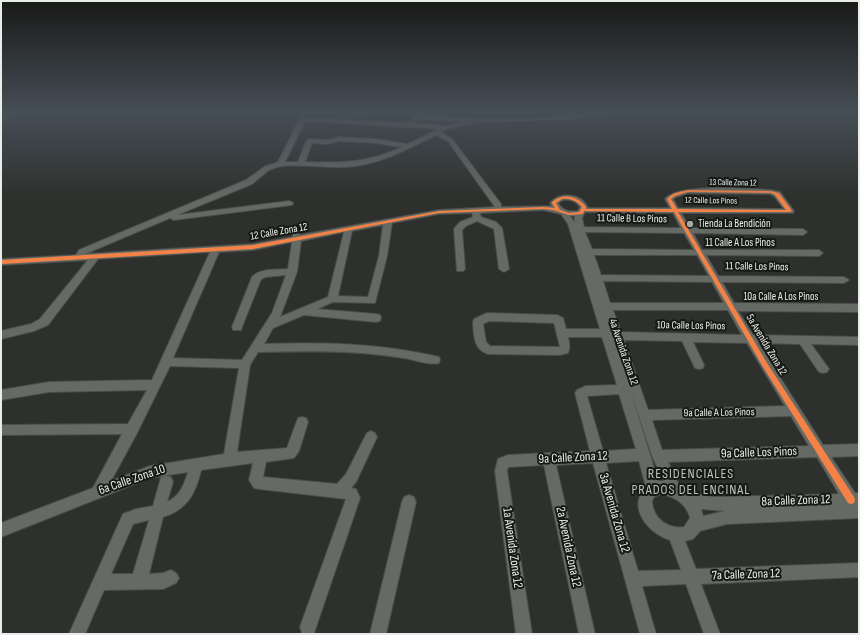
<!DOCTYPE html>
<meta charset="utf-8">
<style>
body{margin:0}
#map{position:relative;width:860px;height:635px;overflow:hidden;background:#2d302c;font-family:"Sofia Sans Condensed",sans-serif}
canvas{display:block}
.frame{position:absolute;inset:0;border:2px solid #e9ede8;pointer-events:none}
</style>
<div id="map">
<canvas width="860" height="635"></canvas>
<div class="frame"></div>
</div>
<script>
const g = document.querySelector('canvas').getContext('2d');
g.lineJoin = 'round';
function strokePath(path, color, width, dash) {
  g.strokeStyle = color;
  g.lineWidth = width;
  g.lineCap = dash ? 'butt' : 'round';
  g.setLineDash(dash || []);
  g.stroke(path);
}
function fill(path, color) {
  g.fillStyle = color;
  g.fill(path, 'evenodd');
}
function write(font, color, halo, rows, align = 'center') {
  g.font = font + ' "Sofia Sans Condensed",sans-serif';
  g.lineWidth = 4;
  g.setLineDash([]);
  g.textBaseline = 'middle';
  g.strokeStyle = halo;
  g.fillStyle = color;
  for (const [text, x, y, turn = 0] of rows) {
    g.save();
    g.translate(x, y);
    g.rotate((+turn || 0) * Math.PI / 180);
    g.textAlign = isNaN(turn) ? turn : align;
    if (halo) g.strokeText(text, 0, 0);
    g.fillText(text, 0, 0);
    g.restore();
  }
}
const minor = new Path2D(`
 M8,112H15L1,122V117Z
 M594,112H606L580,118L557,120L478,122L447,129L441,132L452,139L501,204V207L552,206L550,203C560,191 582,193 588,208H670L665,199C678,183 749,189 771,190L780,192L794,211L793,213H681L690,228L803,229L807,232L803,235L693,233L702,250H819L823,253L819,256L706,255L718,276L844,277L849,280L844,283L722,282L734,303L859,304V312L738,311L753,335L859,337V345L811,344L829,369L827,372L823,373L819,372L800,344L758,343L823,445L859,444V456L831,457L855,493H859V518L727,524L700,531L693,539L685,541L696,569L859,563V577L701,584L720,634H704L686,584L642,586L656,634H640L593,463L556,465L595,634H579L544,465L508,467L507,471L532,634H516L495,471L498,459L508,455L590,451L575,393L577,390L586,386L617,385L602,337H568C569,343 571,347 568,353L560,355L488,354C473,349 474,335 473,322L474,319L487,313L557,315L563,318L566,329H600L568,224L561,214L543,210L480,213L481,217L496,222L502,228L509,269L504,272L499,269L494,229L477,221L466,226L462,230L465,269L463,271H457L454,229L460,222L473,217L472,213L439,214L392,223L387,256L375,303L333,302L317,309L376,314L380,315L381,318L380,321L376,322L304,315L273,328L264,344C322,342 378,343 435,356L439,357L440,360L439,363C429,366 413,359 403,358C355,350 307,351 258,352L250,365L237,452L287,448L298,418L302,417L306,418L308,422L299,451L294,458L266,462L263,477L337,484L346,474L367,433L371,431L375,433L377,437L356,482L351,488L356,489L360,498L314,633L310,634L302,633L300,627L346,499L259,489L254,488L249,480L253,463L201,470C196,493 187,510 163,517L149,574L163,573L171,570L176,573L179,578L176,583L163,589L104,590L85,634H69L123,514L136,509L153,506L161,477L166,476L171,477L173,482L167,502C180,496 184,485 188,472L150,478L1,537V523L93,488L122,434L1,435V425L128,424L147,390L49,392L1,400V390L49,382L152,380L210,252L98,259L48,325L34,331L1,339V331L31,324L40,319L88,260L1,265V259L76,255L79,250L246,180L264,167L278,162L299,120L302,118L409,123L414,116L416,115C475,119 535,122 594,112ZM418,119L465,122L446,126L415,123ZM305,121L439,129L408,144L375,139L339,137L328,140L309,139L306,141L298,162H285ZM436,135L448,141L495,207L439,210L300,235L296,232L293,233L292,237L253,244L85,254L170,218L174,220L292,205L293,203L289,201L177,215L252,184L269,170L277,167C298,163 322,168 344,167C378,166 407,149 436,135ZM339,141L375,143L402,147C369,163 340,163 305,162L312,143L328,144ZM688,193L770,194L774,196L784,209L678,208L673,199L676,197ZM563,200C570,199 576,201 580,207L578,211C569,212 563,211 558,203ZM585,212L673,213L681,228L584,227L582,218ZM570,216H575L574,222ZM383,225L379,256L368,297L338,296L352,231ZM344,232L328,297L280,317L297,272L301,241ZM585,232L684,233L694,250L592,249ZM292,242L288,269C277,270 260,268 252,277L232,327L233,330H241L242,327L261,279L266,277L286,275L272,313L242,360L173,358L219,252L253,250ZM594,255H697L709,276L601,275ZM603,281L712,282L724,303H610ZM613,310H728L742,335L621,332ZM489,321L554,323L560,347L490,346L486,342L483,324ZM624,340L682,341L695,368L699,369L703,368L704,365L693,342L747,343L785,406L648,410ZM170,366L239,368L224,454L150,466L111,481L137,433ZM630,389L652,456L664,481H658ZM619,394L636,449L603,451L587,396ZM791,416L809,446L662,450L652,420ZM817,457L839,494L717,497L705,496L680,487L668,462ZM639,461L646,487C626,507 649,534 670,540L681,570L638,571L606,463ZM660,494C674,496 687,504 690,518L684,527C668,529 653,519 652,501L654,497ZM701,509L725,511L703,516ZM149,520L133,574H111L133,524Z
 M409,495L414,497L416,502L386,634H370L402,502L404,497Z`);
strokePath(minor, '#4b4d4b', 2);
fill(minor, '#666a64');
fill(new Path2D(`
 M688,190L771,191L779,193L792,211L790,212H678L767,363L854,497L855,500L854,503L851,504L848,503L763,367L674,212L584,211L583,214L569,215L553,210L543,209L439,213L253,249L1,264V260L253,245L439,211L543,207L555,208L552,203V202C563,192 578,196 586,207V209H672L667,199C673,192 679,192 688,190ZM688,192L771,193L775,195L786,210L677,209L671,199L675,196ZM562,199C570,198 577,201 582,207L579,212L569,213L560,210L556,203Z`), '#f48246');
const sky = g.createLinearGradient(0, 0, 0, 201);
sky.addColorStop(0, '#191a18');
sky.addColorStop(0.56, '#464e56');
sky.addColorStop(1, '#464e5600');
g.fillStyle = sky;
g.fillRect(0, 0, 860, 201);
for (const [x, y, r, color] of [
 [690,224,4,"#a7aba6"]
]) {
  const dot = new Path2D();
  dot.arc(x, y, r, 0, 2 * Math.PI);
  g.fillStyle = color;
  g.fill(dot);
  strokePath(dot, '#161916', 1.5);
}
write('9px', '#e9ede8', '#161916', [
 ["13 Calle Zona 12",733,183,1],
 ["12 Calle Los Pinos",711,201,1]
]);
write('11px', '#e9ede8', '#161916', [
 ["11 Calle B Los Pinos",632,219,1],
 ["12 Calle Zona 12",279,232,-10],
 ["11 Calle A Los Pinos",740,243],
 ["11 Calle Los Pinos",757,267,1],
 ["10a Calle A Los Pinos",781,297],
 ["10a Calle Los Pinos",691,326,1],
 ["5a Avenida Zona 12",766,345,59],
 ["4a Avenida Zona 12",623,352,71],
 ["9a Calle A Los Pinos",719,413,-1]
]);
write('11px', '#e9ede8', '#161916', [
 ["Tienda La Bendición",698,224]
], 'left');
write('13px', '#e9ede8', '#161916', [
 ["9a Calle Los Pinos",759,453,-2],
 ["9a Calle Zona 12",573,458,-3],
 ["6a Calle Zona 10",132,480,-19],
 ["8a Calle Zona 12",796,501,-2],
 ["3a Avenida Zona 12",614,513,74],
 ["2a Avenida Zona 12",568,547,78],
 ["1a Avenida Zona 12",512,548,82],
 ["7a Calle Zona 12",746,575,-2]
]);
g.letterSpacing = '1px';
write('14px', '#bdc4ba', '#161916', [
 ["RESIDENCIALES",691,474],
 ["PRADOS DEL ENCINAL",691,490]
]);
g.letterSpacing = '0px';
</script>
